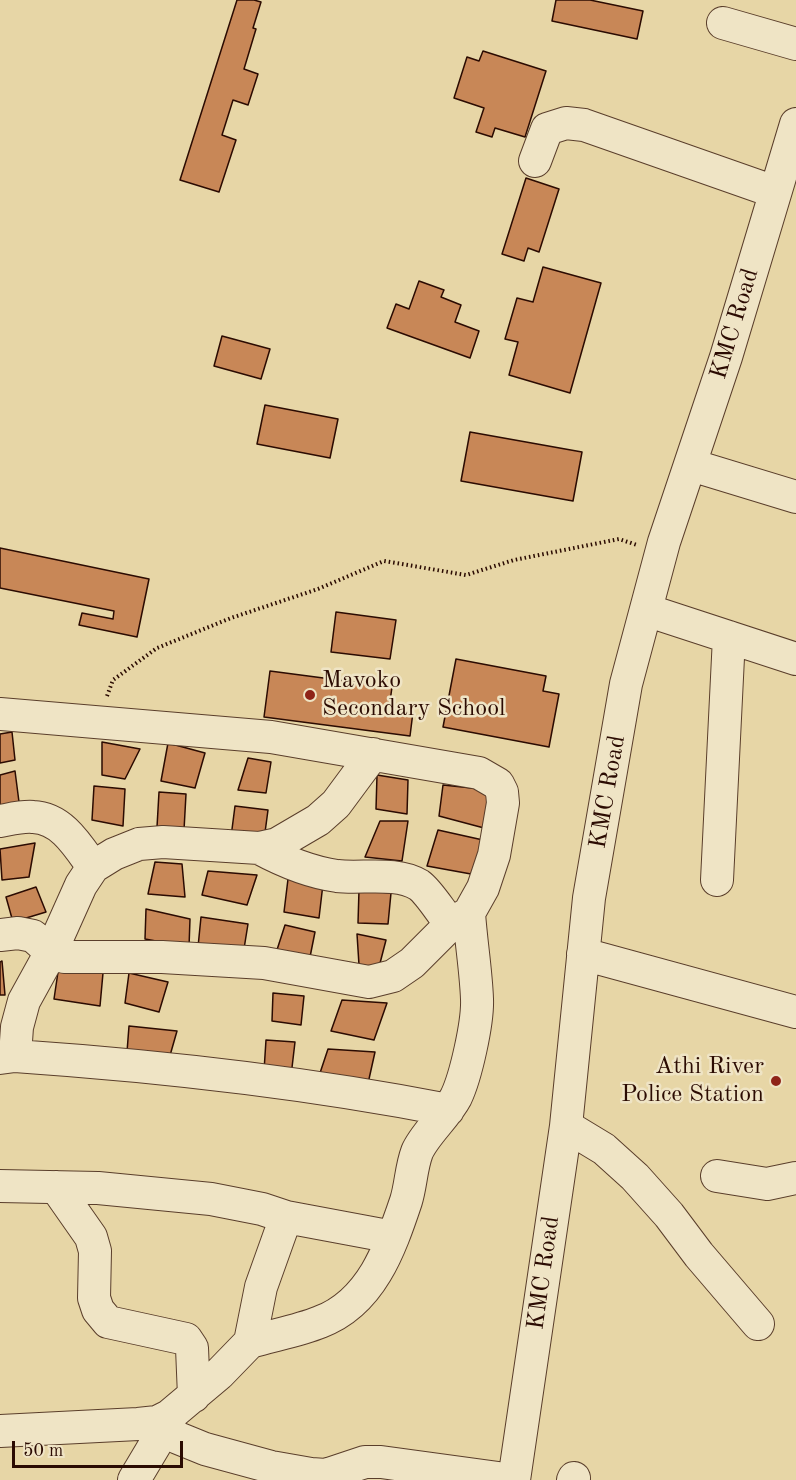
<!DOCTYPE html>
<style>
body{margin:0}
#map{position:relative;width:796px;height:1480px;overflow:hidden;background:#e7d6a6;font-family:"Old Standard TT",serif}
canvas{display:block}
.scale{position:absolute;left:12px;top:1441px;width:171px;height:27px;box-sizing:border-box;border:3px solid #2b0b02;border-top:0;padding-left:8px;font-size:18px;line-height:21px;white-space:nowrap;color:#2b0b02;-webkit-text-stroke:4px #efe4c5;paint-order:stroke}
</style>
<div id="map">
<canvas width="796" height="1480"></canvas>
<div class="scale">50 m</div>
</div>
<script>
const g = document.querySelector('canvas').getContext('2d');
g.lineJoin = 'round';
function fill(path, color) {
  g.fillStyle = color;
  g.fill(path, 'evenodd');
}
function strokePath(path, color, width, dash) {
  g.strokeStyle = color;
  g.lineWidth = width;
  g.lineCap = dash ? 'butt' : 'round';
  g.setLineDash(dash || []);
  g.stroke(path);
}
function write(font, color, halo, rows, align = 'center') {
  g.font = font + ' "Old Standard TT",serif';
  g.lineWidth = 5;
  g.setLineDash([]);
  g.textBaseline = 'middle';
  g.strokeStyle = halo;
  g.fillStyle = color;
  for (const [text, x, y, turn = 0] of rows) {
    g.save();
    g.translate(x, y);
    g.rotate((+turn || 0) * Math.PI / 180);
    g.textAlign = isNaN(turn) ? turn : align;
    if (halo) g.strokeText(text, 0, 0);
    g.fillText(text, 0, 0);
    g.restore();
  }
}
const building = new Path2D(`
 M237,0H254L261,2L253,28L256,29L244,69L258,74L248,105L233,100L222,135L236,140L219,192L180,180Z
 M556,0H590L643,11L637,39L552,21Z
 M483,51L546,71L525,137L495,128L492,137L476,132L484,108L454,98L467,57L479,61Z
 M526,178L559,189L539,252L528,248L524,261L502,254Z
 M543,267L601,283L570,393L509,375L518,342L505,339L517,298L533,302Z
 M419,281L444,290L441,297L461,305L455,322L479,331L470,358L387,328L396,304L409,309Z
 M222,336L270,349L261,379L214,366Z
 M265,405L338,419L330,458L257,444Z
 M470,432L582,452L573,501L461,481Z
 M0,548L149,579L137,637L79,625L82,613L113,619L114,611L0,588Z
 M336,612L396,620L390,659L331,652Z
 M456,659L546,676L543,691L559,694L549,747L443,727Z
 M270,671L392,687L389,709L413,712L410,736L264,717Z
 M12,732L15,760L0,763V734Z
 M102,742L140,749L125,779L102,775Z
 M168,743L205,753L195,788L161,781Z
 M248,758L271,762L266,793L238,790Z
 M15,771L19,802L0,806V775Z
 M377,775L408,780L407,814L376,809Z
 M443,785L491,790L484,828L439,816Z
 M94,786L125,789L123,826L92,820Z
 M159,792L186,794L184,830L157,827Z
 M235,806L268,810L264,840L231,837Z
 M380,821H408L402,861L365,857Z
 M438,830L483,840L471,874L427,866Z
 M35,843L29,877L2,880L0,849Z
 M155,862L182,864L185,897L148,894Z
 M208,871L257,875L247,905L202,895Z
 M288,879L323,884L319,918L284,912Z
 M36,887L46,912L13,922L6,897Z
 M359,890L391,893L388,924L358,923Z
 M146,909L190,919L189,947L145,939Z
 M201,917L248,924L243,955L198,947Z
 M285,925L315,932L309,962L275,956Z
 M357,934L386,940L378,971L359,965Z
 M2,961L5,995H0V962Z
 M58,972L103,973L100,1006L54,999Z
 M129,973L168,982L159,1012L125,1003Z
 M273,993L304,996L301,1025L272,1021Z
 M342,1000L387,1003L374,1040L331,1031Z
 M129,1026L177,1031L169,1059L127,1052Z
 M266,1040L295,1042L291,1076L264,1071Z
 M328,1049L375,1052L367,1088L319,1076Z`);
fill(building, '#c88757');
strokePath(building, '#2b0b02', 1.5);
const minor = new Path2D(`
 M723,23L796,44
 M535,161L547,129L566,123L584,125L775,192
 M691,465L796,497
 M646,610L796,659
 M0,714L271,737L479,773L498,784L502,792L503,803L494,855L483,888L469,913L451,924L412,963L393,976L369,982L264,963L162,957H64L51,952L33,936L18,933L0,935
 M0,821C11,819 23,816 33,817C62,818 78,846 93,867
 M259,848C283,861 309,872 337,876C362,879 396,871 419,885C429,892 442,914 451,924
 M717,880L729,637
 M583,954L796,1012
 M15,1056C160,1066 305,1082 448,1110
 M0,1058L15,1056L17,1027L24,1001L51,952L81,885L93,867L114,854L139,844L163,842L259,848L277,844L318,820L336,804L373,754
 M566,1126L604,1149L635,1177L669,1215L699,1255L758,1324
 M717,1176L767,1184L796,1178
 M0,1186L98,1188L211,1199L262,1209L286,1217L393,1237
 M56,1187L91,1237L95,1251L94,1298L98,1310L108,1322L186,1339L192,1348L194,1396
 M250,1342C273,1335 298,1331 320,1322C371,1303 390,1249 406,1201C411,1185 411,1168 417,1152C424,1135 446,1116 456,1097C466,1076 478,1022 477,999C476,971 471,942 469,913
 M157,1422L178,1438L205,1449L271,1467L311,1474L326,1475L365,1462H381L513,1480
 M0,1431L138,1424L157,1422L169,1416L219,1374L250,1342L261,1287L286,1217
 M134,1480L165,1428
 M514,1480L566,1126L589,898L626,684L664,542L726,357L796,124
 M573,1480L574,1478`);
strokePath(minor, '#5a3e2b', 34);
strokePath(new Path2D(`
 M107,696L113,680L157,648L231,618L318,589L384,561L466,575L514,560L619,539L637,545`), '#2b0b02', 4, [1.5, 3]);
strokePath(minor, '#efe4c5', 32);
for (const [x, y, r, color] of [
 [310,695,6,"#8f2418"],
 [776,1081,6,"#8f2418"]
]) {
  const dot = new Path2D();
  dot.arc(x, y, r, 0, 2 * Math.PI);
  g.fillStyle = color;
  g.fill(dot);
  strokePath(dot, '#efe4c5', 2);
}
write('24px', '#2b0b02', '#efe4c5', [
 ["KMC Road",735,324,-73],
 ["KMC Road",608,792,-80],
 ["KMC Road",544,1273,-82]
]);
write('24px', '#2b0b02', '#efe4c5', [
 ["Mavoko",322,681],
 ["Secondary School",322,709],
 ["Athi River",764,1067,"right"],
 ["Police Station",764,1095,"right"]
], 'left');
</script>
